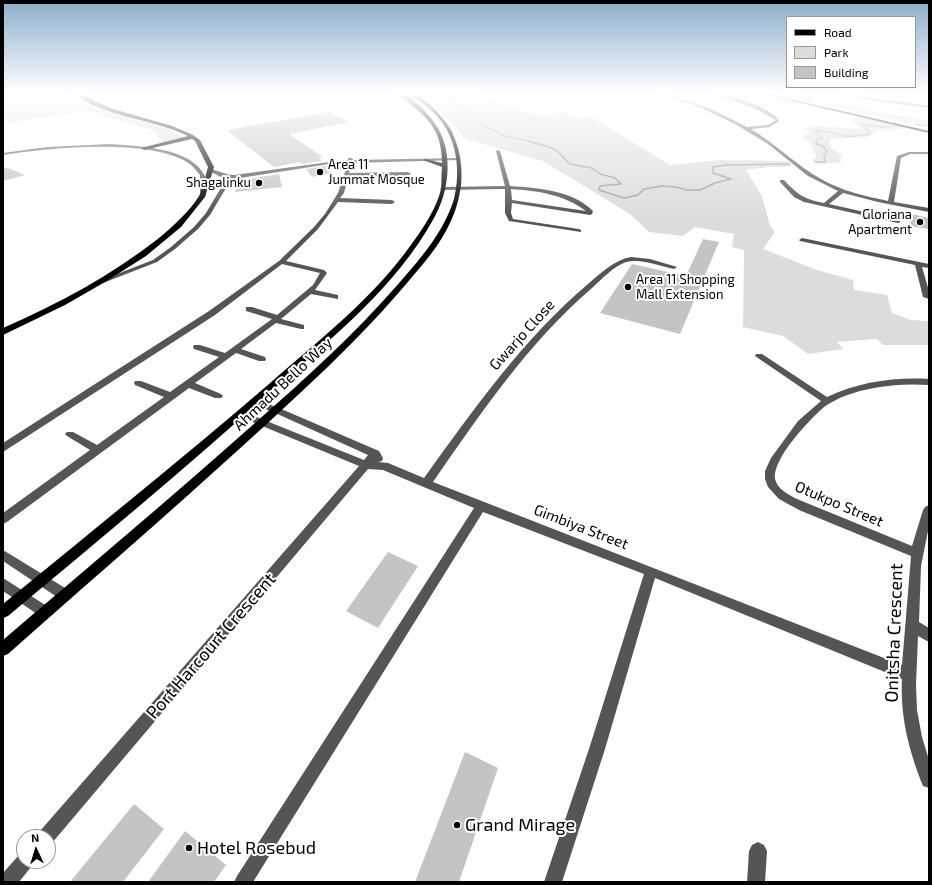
<!DOCTYPE html>
<style>
body{margin:0}
#map{position:relative;width:932px;height:885px;overflow:hidden;background:#fff;font-family:"Exo 2",sans-serif}
canvas{display:block}
.frame{position:absolute;inset:0;border:4px solid #000;pointer-events:none}
.legend{position:absolute;left:786px;top:16px;width:130px;height:72px;box-sizing:border-box;background:#fff;border:1px solid #999;margin:0;padding:5px 7px;list-style:none;font-size:12px;color:#000}
.legend li{display:flex;align-items:center;gap:8px;height:20px}
.legend b{width:20px;border:1px solid #999}
.north{position:absolute;left:16px;top:829px;width:40px;height:40px;box-sizing:border-box;background:#fff;border:1px solid #999;border-radius:50%;rotate:356deg;font-size:11px;font-weight:700;line-height:16px;text-align:center;color:#000}
.north::after{content:'';display:block;margin:auto;width:14px;height:18px;background:#000;clip-path:polygon(50% 0,100% 100%,50% 72%,0 100%)}
</style>
<div id="map">
<canvas width="932" height="885"></canvas>
<div class="frame"></div>
<ul class="legend">
<li><b style="height:5px;background:#000"></b>Road</li>
<li><b style="height:11px;background:#dcdcdc"></b>Park</li>
<li><b style="height:11px;background:#c4c4c4"></b>Building</li>
</ul>
<div class="north">N</div>
</div>
<script>
const g = document.querySelector('canvas').getContext('2d');
g.lineJoin = 'round';
function fill(path, color) {
  g.fillStyle = color;
  g.fill(path, 'evenodd');
}
function strokePath(path, color, width, dash) {
  g.strokeStyle = color;
  g.lineWidth = width;
  g.lineCap = dash ? 'butt' : 'round';
  g.setLineDash(dash || []);
  g.stroke(path);
}
function write(font, color, halo, rows, align = 'center') {
  g.font = font + ' "Exo 2",sans-serif';
  g.lineWidth = 4;
  g.setLineDash([]);
  g.textBaseline = 'middle';
  g.strokeStyle = halo;
  g.fillStyle = color;
  for (const [text, x, y, turn = 0] of rows) {
    g.save();
    g.translate(x, y);
    g.rotate((+turn || 0) * Math.PI / 180);
    g.textAlign = isNaN(turn) ? turn : align;
    if (halo) g.strokeText(text, 0, 0);
    g.fillText(text, 0, 0);
    g.restore();
  }
}
fill(new Path2D(`
 M3,92H60L66,97L120,116L166,128L184,138L163,143L153,130L86,111L7,123L3,116Z
 M469,92L528,113L541,115L562,112L576,118L592,117L670,165L721,160L788,161L791,166L790,167H767L746,170L762,196L770,226L775,232L763,249L817,270L853,280L854,290L887,295L892,313L911,320L929,321V345H883L877,339L837,342L843,349L808,354L783,336L743,327L744,250L732,247L734,234L695,227L683,236L649,232L630,214L543,161L466,139L430,100L435,96Z
 M713,92H750L795,102L759,107Z
 M769,92H786L883,113L929,120V128Z
 M863,118L907,128L885,131L880,129L868,137L829,139L831,148L841,155L842,158L839,159L841,160V162L817,164L812,161L816,157C816,151 812,147 810,142L800,136L812,133L804,129L812,126L859,129L851,119Z`), '#dcdcdc');
strokePath(new Path2D(`
 M447,95L459,107L473,114L483,125L502,135L535,143
 M916,125L929,126
 M817,143L816,140L823,138L815,131C825,130 834,134 844,136C852,137 862,135 870,134V132L860,124L882,127L898,126`), '#a3a3a3', 1);
strokePath(new Path2D(`
 M531,142L549,147L557,151L570,164L592,168L600,174L615,178L621,184L600,186L599,190L624,198L638,195L644,189L662,186L676,187L687,190H700L715,183L731,179L713,173V167L726,165L790,164
 M815,162H825L824,155L827,152L823,146L817,144V142`), '#a3a3a3', 1.5);
fill(new Path2D(`
 M329,112L349,122L289,134L323,157L319,158L322,161L302,164L300,162L274,167L227,130Z
 M326,166L332,173L312,177L306,169Z
 M8,168L25,175L3,181V169Z
 M279,174L282,187L235,192L239,181Z
 M912,214L929,218V229L910,226Z
 M703,239L719,242L680,334L600,313L632,264L686,276Z
 M388,552L418,566L378,628L346,611Z
 M465,752L498,768L459,882H415Z
 M134,804L164,829L123,882H70Z
 M185,831L226,865L214,882H148Z`), '#c4c4c4');
fill(new Path2D(`
 M446,92H457L406,99L404,98Z
 M656,92H662L713,110L747,127L768,125L776,120L754,108L707,92C721,92 775,108 779,121L770,127L751,129C776,144 796,165 821,179C842,191 865,196 888,201L897,156L909,152H929V154H910L901,158L894,202L929,208V212L878,202L843,193L829,204L900,220V222L898,223L804,202L794,197L780,182V180H784C798,195 804,199 824,203L838,191L808,176L768,144L735,124L697,106Z
 M828,92L929,106V108L876,101Z
 M865,92H876L858,95L856,94Z
 M109,144C138,146 191,147 205,176L206,195L203,197L200,195V175C196,170 192,165 187,162C145,138 49,148 3,155V153L47,147Z
 M498,150L500,151L510,186C538,188 572,190 593,211L592,214L590,215L512,203L511,213L513,219L579,229L581,230V232L509,221L505,213V189L441,190L440,189L443,187L505,186L496,151ZM511,189C538,191 563,194 586,211L512,200Z
 M348,158H352L353,160L459,158L461,159L459,160L353,163L349,173L408,172L411,174L408,176L348,177L344,193L340,198L392,200L395,202L392,204L338,202L318,229L286,261L324,270L327,273L315,290L338,295V299L311,294L281,319L304,325V329H301L276,323L241,349L265,357L266,359L265,361H259L236,353L195,383L221,394L223,396L221,398H215L189,388L7,522L3,524V513L90,450L67,436L65,434L67,432H73L97,445L164,397L135,385L134,383L135,381H141L170,392L219,357L194,349L193,347L194,345H200L225,353L272,319L246,311V307H252L277,315L313,285L320,273L282,264L215,315L3,452V443L209,311L279,261L314,227L325,214L338,193L348,163H336L240,178L229,183L210,215L198,229L175,249L157,262L103,283H99V281L153,260L171,247L194,227L206,213L225,181L232,178L221,177L209,171V169C216,169 224,175 234,175L336,161L348,160Z
 M802,238L929,264V268L922,267L929,291V299L923,297L915,265L800,241L799,240Z
 M631,257L650,259L677,267L674,269C660,266 641,258 626,262C614,266 602,279 592,288C528,343 481,413 433,482L902,665L911,556L799,510L779,499L768,487L765,479V471L771,458L798,421L821,401L755,356L756,354H762L827,397C859,382 894,377 929,379V385C900,383 870,386 842,397C836,400 829,403 824,407C809,420 772,459 775,479C777,489 789,495 797,499L912,546L923,510L925,507L929,505V526L921,566L919,622L929,628V642L918,636L916,685L917,710L922,737L929,760V788L923,786C909,751 900,717 902,679L655,578L605,749L562,882H544L589,749L644,574L483,512L253,882H234L237,876L474,508L383,470L368,469L52,843L48,845V837H37L40,831L359,466L238,416L236,414L238,412H244L364,460L368,455L273,412L251,404L249,402L254,399L257,400L279,408L379,451L383,458L382,461L378,462L388,463L424,478C474,409 523,339 588,284C601,273 614,260 631,257Z
 M3,550L70,591L71,595L70,599L65,601L60,599L3,561Z
 M3,578L50,608L52,612L50,616L45,618L40,616L3,591Z
 M758,842L764,845L767,851L765,882H747L749,851L752,845Z
 M24,853V861H34L31,867L19,882H3V873L19,855Z`), '#555');
fill(new Path2D(`
 M395,92C410,92 432,117 439,130C453,156 449,192 434,218C397,286 333,337 275,388C188,466 98,541 8,616L3,618V604C92,531 182,459 269,384C319,340 375,297 413,242C424,227 437,207 441,189C442,182 441,174 442,167L423,160L425,159L442,163C442,124 422,114 395,92Z
 M407,92C422,92 446,120 452,132C466,162 464,194 450,223C440,245 423,264 407,283C374,322 337,359 299,394C204,483 105,568 8,654L3,656V640C87,568 172,497 255,423C306,378 356,333 400,282C422,257 444,231 454,199C461,171 457,138 437,116C428,106 417,100 407,92Z
 M753,92H760L929,131V133Z`), '#000');
fill(new Path2D(`
 M72,92H77L110,108L172,126L193,135L200,140L214,167L205,197L181,227L146,256L105,282L65,305L3,335V328C58,304 112,275 159,238C173,226 189,212 199,196C204,188 205,176 208,167L195,141L192,139L144,150L141,148L188,136L186,135C150,118 104,118 72,92Z`), '#000');
const sky = g.createLinearGradient(0, 0, 0, 216);
sky.addColorStop(0, '#8cadcc');
sky.addColorStop(0.43, '#fff');
sky.addColorStop(1, '#ffffff00');
g.fillStyle = sky;
g.fillRect(0, 0, 932, 216);
for (const [x, y, r, color] of [
 [320,172,4,"#000"],
 [259,183,4,"#000"],
 [920,222,4,"#000"],
 [628,287,4,"#000"],
 [457,825,4,"#000"],
 [189,848,4,"#000"]
]) {
  const dot = new Path2D();
  dot.arc(x, y, r, 0, 2 * Math.PI);
  g.fillStyle = color;
  g.fill(dot);
  strokePath(dot, '#fff', 1.5);
}
write('13px', '#000', '#fff', [
 ["Area 11",328,165],
 ["Jummat Mosque",328,180],
 ["Shagalinku",251,183,"right"],
 ["Gloriana",912,215,"right"],
 ["Apartment",912,230,"right"],
 ["Area 11 Shopping",636,280],
 ["Mall Extension",636,295]
], 'left');
write('15px', '#000', '#fff', [
 ["Gwarjo Close",522,335,-48],
 ["Ahmadu Bello Way",283,384,-43],
 ["Otukpo Street",839,504,23],
 ["Gimbiya Street",581,527,21]
]);
write('18px', '#000', '#fff', [
 ["Onitsha Crescent",894,633,-88],
 ["Port Harcourt Crescent",211,646,-49]
]);
write('18px', '#000', '#fff', [
 ["Grand Mirage",465,825],
 ["Hotel Rosebud",197,848]
], 'left');
</script>
